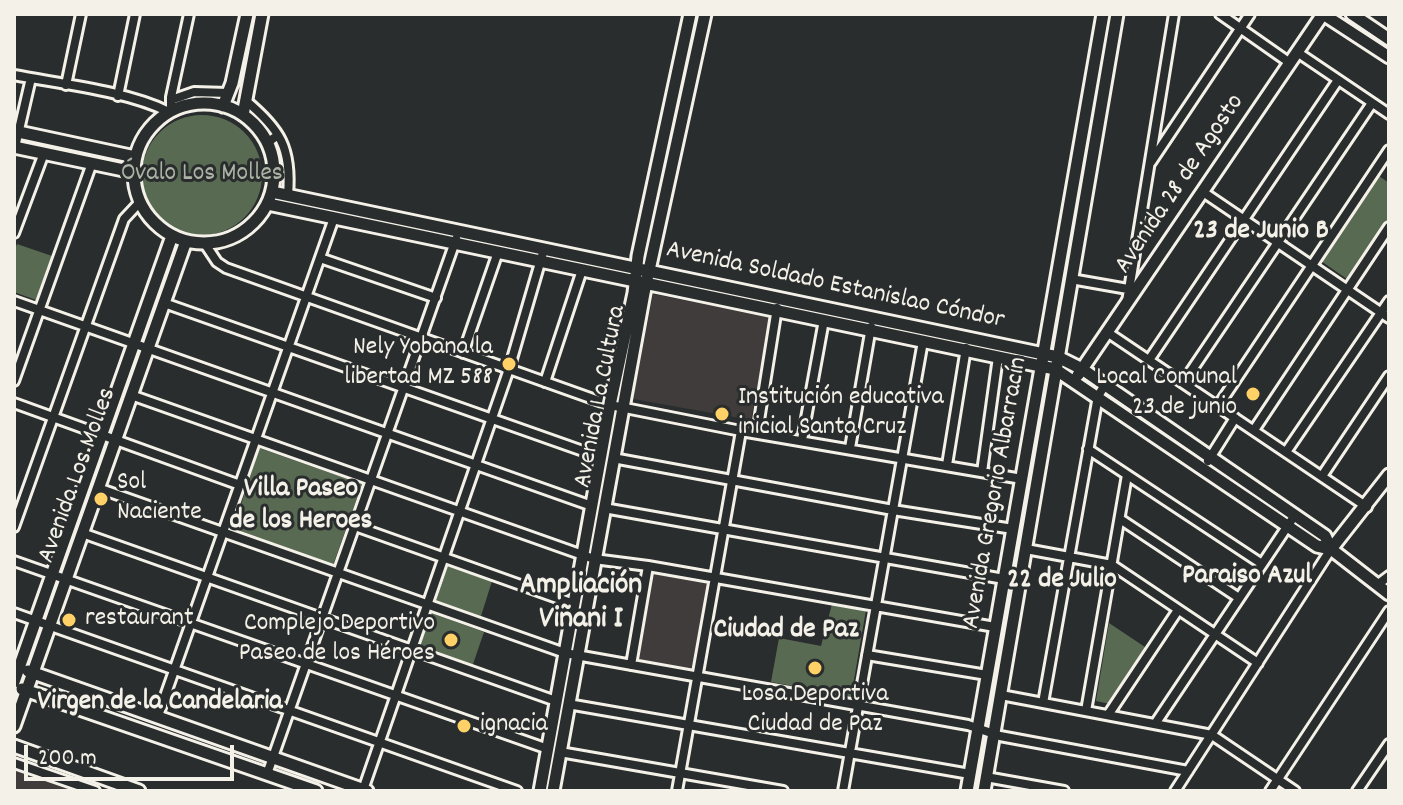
<!DOCTYPE html>
<meta charset="utf-8">
<style>
body{margin:0}
#map{position:relative;width:1403px;height:805px;overflow:hidden;background:#2a2d2e;font-family:Dekko,sans-serif}
canvas{display:block}
.frame{position:absolute;inset:0;border:16px solid #f4f1e8;pointer-events:none}
.scale{position:absolute;left:24px;top:745px;width:210px;height:36px;box-sizing:border-box;border:4px solid #f4f1e8;border-top:0;padding-left:10px;font-size:24px;line-height:28px;white-space:nowrap;color:#f4f1e8;-webkit-text-stroke:6px #2a2d2e;paint-order:stroke}
</style>
<div id="map">
<canvas width="1403" height="805"></canvas>
<div class="frame"></div>
<div class="scale">200 m</div>
</div>
<script>
const g = document.querySelector('canvas').getContext('2d');
g.lineJoin = 'round';
function fill(path, color) {
  g.fillStyle = color;
  g.fill(path, 'evenodd');
}
function strokePath(path, color, width, dash) {
  g.strokeStyle = color;
  g.lineWidth = width;
  g.lineCap = dash ? 'butt' : 'round';
  g.setLineDash(dash || []);
  g.stroke(path);
}
function write(font, color, halo, rows, align = 'center') {
  g.font = font + ' Dekko,sans-serif';
  g.lineWidth = 6;
  g.setLineDash([]);
  g.textBaseline = 'middle';
  g.strokeStyle = halo;
  g.fillStyle = color;
  for (const [text, x, y, turn = 0] of rows) {
    g.save();
    g.translate(x, y);
    g.rotate((+turn || 0) * Math.PI / 180);
    g.textAlign = isNaN(turn) ? turn : align;
    if (halo) g.strokeText(text, 0, 0);
    g.fillText(text, 0, 0);
    g.restore();
  }
}
fill(new Path2D(`
 M653,294L771,318L751,420L633,399Z
 M654,572L704,580L707,584L692,667L689,669L638,659L636,656L651,575Z
 M14,768L76,791H14Z`), '#3f3c3b');
fill(new Path2D(`
 M142 175a60 60 0 1 1 120 0a60 60 0 1 1-120 0Z
 M1379,176L1389,183V219L1347,279L1321,261Z
 M17,244L52,256L36,300L14,292V252Z
 M259,448L362,484L333,565L233,530Z
 M448,566L492,581L481,616L436,601Z
 M832,604L866,610L851,697L771,682L779,638L821,646Z
 M431,613L484,632L472,667L419,649Z
 M1109,623L1148,649L1110,704L1096,701Z`), '#596a53');
const street = new Path2D(`
 M1220,14L1290,63
 M1297,52L1389,114
 M14,75C61,84 127,91 169,112
 M66,85L81,14
 M118,96L135,14
 M171,100L194,92L228,93
 M245,100C280,129 292,148 288,195
 M171,111V97L189,14
 M267,143L278,135
 M15,147L31,78
 M1151,162L1250,14
 M1203,192L1389,318
 M14,233L44,153
 M205,244L217,262L226,268L610,405L741,431L1022,479
 M320,258L436,298
 M1071,279L1128,289
 M14,301L592,506
 M1127,302L1174,14
 M164,303L600,457
 M1107,332L1367,507
 M463,353L498,252
 M1149,360L1338,80
 M14,381L92,163
 M545,382L582,270
 M1183,383L1372,103
 M131,395L594,559L648,566L995,627
 M14,403L240,485
 M1218,406L1389,150
 M1254,430L1389,227
 M757,433L777,308
 M802,440L824,320
 M850,448L871,327
 M1088,449L1262,564
 M1286,452L1389,301
 M613,458L893,510L1013,529
 M1208,461L1235,418
 M947,465L966,348
 M982,472L998,357
 M1322,476L1389,376
 M98,488L565,653L968,725L1000,736L1188,771
 M604,508L1004,579
 M1120,519L1239,598
 M355,526L574,604
 M14,527L124,219L139,203
 M82,533L556,701
 M1026,549L1112,565L1258,663
 M14,561L548,749
 M1377,585L1389,576
 M14,613L517,791
 M867,655L987,675
 M631,665L648,566
 M1001,695L1212,735L1295,791
 M1043,703L1098,396L1105,385
 M568,704L970,774
 M1086,711L1127,475
 M1108,715L1178,610
 M158,716L334,218
 M1155,724L1295,515
 M560,752L783,791
 M14,763L95,791
 M267,774L456,239
 M986,777L1064,791
 M363,790L509,369L544,249
 M677,791L741,431
 M843,791L923,341
 M1175,791L1331,549
 M1270,791L1389,611
 M1357,791L1389,744`);
const secondary = new Path2D(`
 M1352,14L1389,39
 M134 173a70 70 0 1 1 140 0a70 70 0 1 1-140 0Z
 M223,106L232,83L247,14
 M243,115L262,14
 M14,131L135,157
 M14,147L133,172
 M272,192L1058,357L1082,369L1325,536L1331,549
 M268,204L1055,369L1317,546L1331,549L1389,594
 M1078,375L1323,14L1389,57
 M1331,549L1389,475
 M28,671L367,791
 M14,682L172,236
 M22,689L316,791
 M14,726L186,241
 M14,746L139,791
 M540,791L610,405L634,293L638,256L690,14
 M553,791L644,293L705,14
 M967,791L1103,14
 M984,791L1117,14`);
strokePath(street, '#f4f1e8', 14);
strokePath(secondary, '#f4f1e8', 17);
strokePath(street, '#2a2d2e', 8);
strokePath(secondary, '#2a2d2e', 11);
for (const [x, y, r, color] of [
 [509,364,8,"#ffd166"],
 [1253,394,8,"#ffd166"],
 [722,414,8,"#ffd166"],
 [101,499,8,"#ffd166"],
 [69,620,8,"#ffd166"],
 [451,640,8,"#ffd166"],
 [815,668,8,"#ffd166"],
 [464,726,8,"#ffd166"]
]) {
  const dot = new Path2D();
  dot.arc(x, y, r, 0, 2 * Math.PI);
  g.fillStyle = color;
  g.fill(dot);
  strokePath(dot, '#2a2d2e', 3);
}
write('26px', '#aeb4a5', '#2a2d2e', [
 ["Óvalo Los Molles",202,175]
]);
write('26px', '#f4f1e8', '#2a2d2e', [
 ["Avenida 28 de Agosto",1181,185,-56],
 ["Avenida Soldado Estanislao Cóndor",835,287,12],
 ["Avenida La Cultura",602,397,-79],
 ["Avenida Los Molles",79,476,-70],
 ["Avenida Gregorio Albarracín",997,493,-80]
]);
write('26px', '#f4f1e8', '#2a2d2e', [
 ["Nely Yobana la",493,349,"right"],
 ["libertad MZ 588",493,379,"right"],
 ["Local Comunal",1237,379,"right"],
 ["23 de junio",1237,409,"right"],
 ["Institución educativa",738,399],
 ["inicial Santa Cruz",738,429],
 ["Sol",117,484],
 ["Naciente",117,514],
 ["restaurant",85,620],
 ["Complejo Deportivo",435,625,"right"],
 ["Paseo de los Héroes",435,655,"right"],
 ["Losa Deportiva",815,696,"center"],
 ["Ciudad de Paz",815,726,"center"],
 ["ignacia",480,726]
], 'left');
write('bold 28px', '#f4f1e8', '#2a2d2e', [
 ["23 de Junio B",1261,233],
 ["Villa Paseo",301,491],
 ["de los Heroes",301,523],
 ["Paraiso Azul",1247,578],
 ["22 de Julio",1062,582],
 ["Ciudad de Paz",786,632],
 ["Virgen de la Candelaria",160,704]
]);
write('bold 30px', '#f4f1e8', '#2a2d2e', [
 ["Ampliación",581,588],
 ["Viñani I",581,622]
]);
</script>
